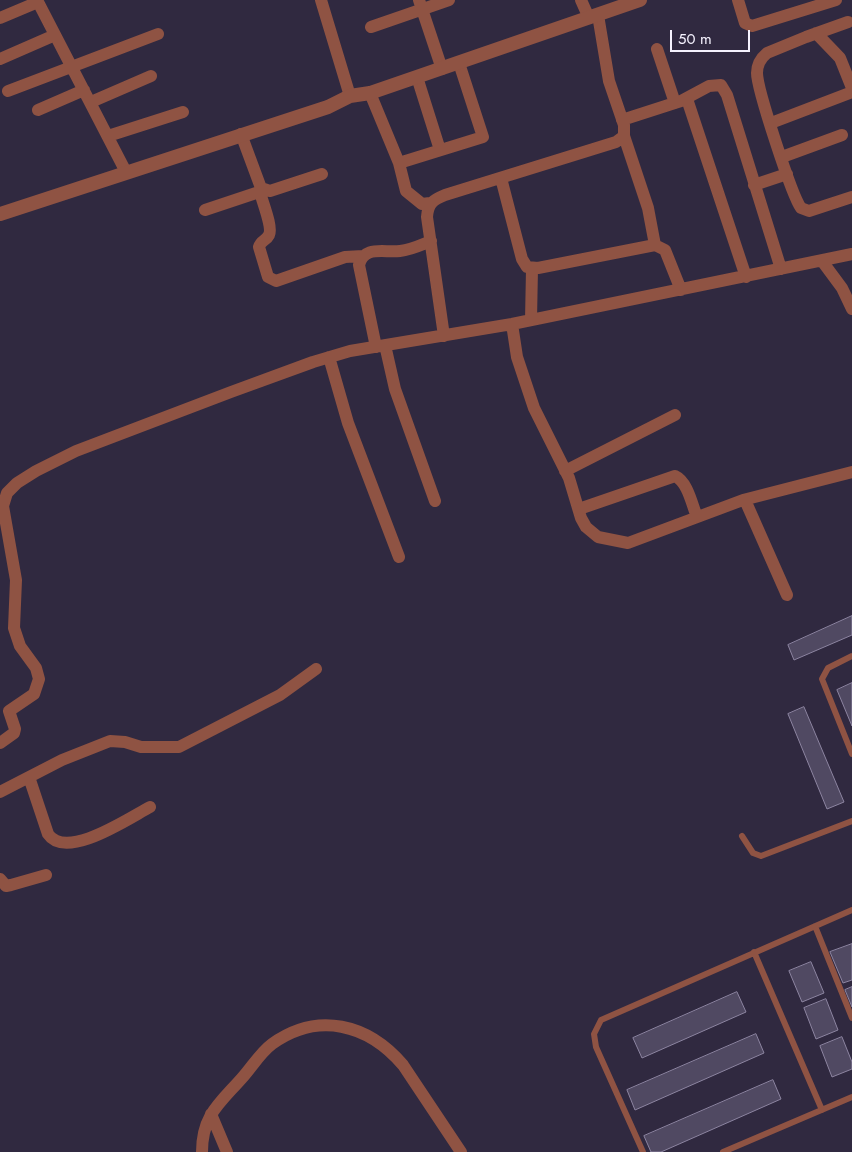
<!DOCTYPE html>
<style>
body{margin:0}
#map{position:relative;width:852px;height:1152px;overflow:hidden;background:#302940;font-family:Jost,sans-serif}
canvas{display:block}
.scale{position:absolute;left:670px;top:30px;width:80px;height:22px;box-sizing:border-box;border:2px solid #f5f2fe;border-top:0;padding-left:6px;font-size:15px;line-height:18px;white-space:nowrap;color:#f5f2fe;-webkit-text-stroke:4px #302940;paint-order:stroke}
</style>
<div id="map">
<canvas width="852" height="1152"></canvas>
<div class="scale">50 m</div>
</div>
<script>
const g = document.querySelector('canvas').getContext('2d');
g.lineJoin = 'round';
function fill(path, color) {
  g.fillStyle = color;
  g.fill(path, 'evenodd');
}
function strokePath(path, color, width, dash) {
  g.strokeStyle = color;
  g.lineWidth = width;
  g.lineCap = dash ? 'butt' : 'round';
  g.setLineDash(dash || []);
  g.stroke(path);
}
const building = new Path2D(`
 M852,616V635L794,660L788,645Z
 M852,683V726L837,690Z
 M804,707L844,802L827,809L788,714Z
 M852,944V980L843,983L830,952Z
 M811,962L824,993L802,1002L789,971Z
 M852,987V1007L845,990Z
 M737,992L746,1012L642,1058L633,1038Z
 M826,999L838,1030L816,1039L804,1008Z
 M756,1034L764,1053L635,1110L627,1090Z
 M842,1037L852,1062V1069L832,1077L820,1046Z
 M773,1080L781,1099L661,1152H651L644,1136Z`);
fill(building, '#504962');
strokePath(building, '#8d85a1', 1);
strokePath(new Path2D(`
 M852,656L828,668L822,679L852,754
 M742,836L753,853L761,856L852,821
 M815,926L852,1018
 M754,952L822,1110
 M643,1152L596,1047L594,1034L601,1020L852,910
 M723,1152L852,1097`), '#8f5343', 6);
strokePath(new Path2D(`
 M37,0L126,172
 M321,0L350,96
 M419,0L442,69
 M581,0L589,18
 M738,0L745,23L752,26L836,0
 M0,18L38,2
 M848,22L806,37L767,53C761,58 757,65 757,73C757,89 792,196 801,208L809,211L852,197
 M371,27L449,0
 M816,33L840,58L852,88
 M657,49L675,103
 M0,59L55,35
 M417,77L440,150
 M8,91L158,34
 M370,93L399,163L406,191L422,204L430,203
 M687,99L746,277
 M91,102L151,76
 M38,110L84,90
 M622,120L681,101L709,86L721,85L727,95L781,269
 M771,123L852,92
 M241,134L261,188L270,191L322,174
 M108,136L183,112
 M624,136L648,208L655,245
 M782,157L842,135
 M399,163L483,137L459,63
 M501,178L522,259L527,267L538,268L655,245L665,250L681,290
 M754,185L787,174
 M260,192C262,201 273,227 269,235C266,241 261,240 259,247L268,277L276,281L345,257L363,256
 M205,210L265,190
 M822,261L842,288L852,309
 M531,320L532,269
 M512,324L517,357L534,408L569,478L581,518L586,527L598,537L628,543L743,500L852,472
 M444,336L427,217C428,203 433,200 445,195L616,142L624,136V125L609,81L598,15
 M385,345L395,389L435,501
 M376,347L359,265C364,245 384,253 400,251C411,250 421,245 431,241
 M329,357L348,423L399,557
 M565,471L675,415
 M745,500L787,595
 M579,509L675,476C688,482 692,505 697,517
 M0,743L14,733L15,729L9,711L34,694L39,679L36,668L20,646L14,628L16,580L3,506L7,493L17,483L36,471L76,451L231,392L313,362L350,351L512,324L852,254
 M29,777L48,834C66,861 129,818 150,807
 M0,792L62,760L110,741L125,742L141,747H179L280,695L316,669
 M0,879L6,886L11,885L46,875
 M211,1114L227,1152
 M202,1152C202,1115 220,1103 242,1078C252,1067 260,1053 272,1044C318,1011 368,1024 403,1065L461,1152`), '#8f5343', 12);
strokePath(new Path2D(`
 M0,214L328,107L350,96L370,93L640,0`), '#8f5343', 14);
</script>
